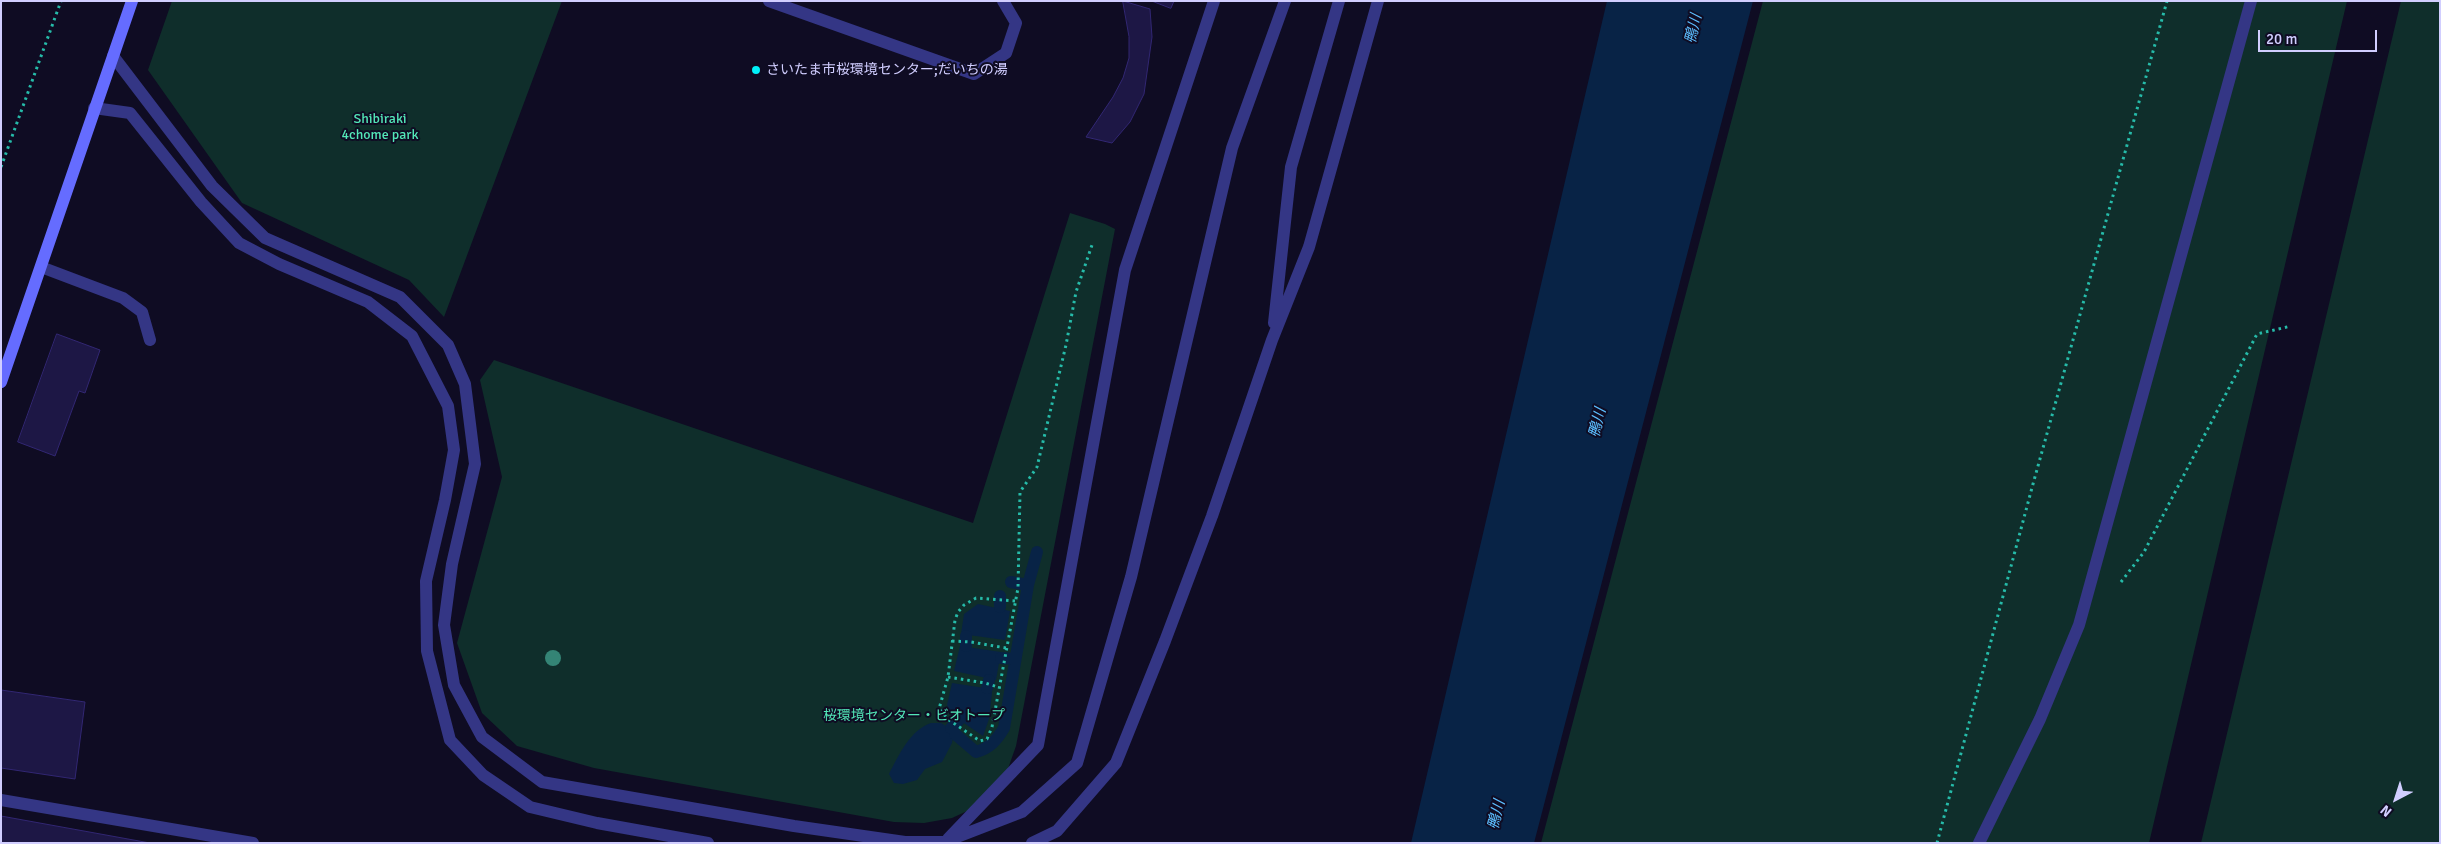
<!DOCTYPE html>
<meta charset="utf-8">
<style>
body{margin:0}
#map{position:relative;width:2441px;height:844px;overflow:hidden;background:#0f0c23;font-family:Signika,sans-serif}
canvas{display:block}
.frame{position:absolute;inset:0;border:2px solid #d1ceff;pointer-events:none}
.north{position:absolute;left:2371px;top:774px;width:50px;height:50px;-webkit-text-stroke:4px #0f0c23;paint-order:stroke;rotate:220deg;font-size:14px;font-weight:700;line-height:20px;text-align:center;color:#d1ceff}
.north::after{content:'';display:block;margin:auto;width:18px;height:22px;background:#d1ceff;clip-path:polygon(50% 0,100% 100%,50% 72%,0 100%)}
.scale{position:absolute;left:2258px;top:30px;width:119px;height:22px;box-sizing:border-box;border:2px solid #d1ceff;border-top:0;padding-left:6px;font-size:15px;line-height:18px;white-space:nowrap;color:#d1ceff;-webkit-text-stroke:4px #0f0c23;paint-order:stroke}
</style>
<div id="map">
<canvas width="2441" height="844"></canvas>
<div class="frame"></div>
<div class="north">N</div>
<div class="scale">20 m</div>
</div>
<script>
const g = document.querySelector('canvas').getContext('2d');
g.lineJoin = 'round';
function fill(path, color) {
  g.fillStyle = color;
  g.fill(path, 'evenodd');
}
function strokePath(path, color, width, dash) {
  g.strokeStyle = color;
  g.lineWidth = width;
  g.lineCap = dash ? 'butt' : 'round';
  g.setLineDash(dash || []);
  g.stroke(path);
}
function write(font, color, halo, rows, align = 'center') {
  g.font = font + ' Signika,"Noto Sans JP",sans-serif';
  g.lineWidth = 4;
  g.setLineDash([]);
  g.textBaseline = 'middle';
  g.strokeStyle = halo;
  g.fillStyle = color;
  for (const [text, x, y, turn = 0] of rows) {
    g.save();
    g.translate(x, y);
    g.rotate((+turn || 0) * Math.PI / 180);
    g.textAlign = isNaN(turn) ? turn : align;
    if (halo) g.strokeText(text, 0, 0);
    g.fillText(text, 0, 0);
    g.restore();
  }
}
fill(new Path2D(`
 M172,1H562L444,317L409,280L242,203L148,70Z
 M1763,1H2347L2149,843H1541Z
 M2401,1H2440V843H2201Z
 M1070,213L1105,224L1115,229L1016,746L1004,780L978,806L952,818L924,823L894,822L594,768L517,746L482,713L457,643L502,477L480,380L494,360L973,523Z`), '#0f2e2b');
fill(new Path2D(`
 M1607,1H1753L1534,843H1411Z
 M978,604L1010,611L1005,640L961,634L964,614Z
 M960,646L1001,652L996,680L954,671Z
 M952,683L991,689L992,693L989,719L983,736L952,715L947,705Z
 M931,723H941L954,731L952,743L942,762L925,769L917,780L903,784L894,783L889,774C899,755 910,730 931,723Z`), '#082346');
strokePath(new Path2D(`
 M1011,582L1028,585
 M1000,607V596
 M966,636V646
 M1001,658L1015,659
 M987,688L989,680
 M951,728L959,720
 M955,734L976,752C990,748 997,740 1004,728L1028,585L1037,552`), '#082346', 12);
const building = new Path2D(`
 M1123,1L1150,9L1152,37L1144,94L1130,122L1112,143L1086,137L1113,97L1123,78L1129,58V37Z
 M1152,1H1174L1171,8Z
 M57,334L100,350L85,393L79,391L55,456L18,442Z
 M1,690L85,702L75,779L1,768Z
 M1,816L150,843H1Z`);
fill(building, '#1d1745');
strokePath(building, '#322773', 1);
strokePath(new Path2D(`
 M1,167L61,1
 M2121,582L2144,552L2257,334L2291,326
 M1015,601L976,598L964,605L958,612L955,620L948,677L939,709L949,720L980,741L987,739L992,727L1018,588L1020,492L1037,467L1066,345L1076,292L1092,245
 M952,641L971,642L1006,648
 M948,677L985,683L998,687
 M1937,843L2033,484L2167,1`), '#26bba9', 3, [2.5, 4]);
strokePath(new Path2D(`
 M113,56L212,186L265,238L400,297L448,345L465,384L475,464L452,564L444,625L454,685L482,737L542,782L794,826L905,842H944L1022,812L1077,763L1131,577L1232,148L1285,1
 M94,108L130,113L201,202L239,243L279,264L368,302L412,336L448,406L454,450L445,500L426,581L427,651L450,740L483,775L530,807L597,823L708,843
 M41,267L123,298L142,312L150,340
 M1274,323L1291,167L1339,1
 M948,839L1038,745L1125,270L1214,1
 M1032,843L1057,831L1116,763L1165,641L1212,516L1272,340L1309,247L1378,1`), '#343685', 12);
strokePath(new Path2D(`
 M769,1L974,74L1006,53L1016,23L1003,1
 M1,800L253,843
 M1979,843L2040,719L2079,625L2251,1`), '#343685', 12);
strokePath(new Path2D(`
 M1,382L132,1`), '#656cff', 12);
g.fillStyle = '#348475';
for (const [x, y] of [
 [553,658]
]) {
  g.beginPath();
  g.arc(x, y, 8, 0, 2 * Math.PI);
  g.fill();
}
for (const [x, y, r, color] of [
 [756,70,5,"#00f1f9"]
]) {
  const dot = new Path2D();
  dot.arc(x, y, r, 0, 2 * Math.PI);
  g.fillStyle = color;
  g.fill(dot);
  strokePath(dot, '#0f0c23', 2);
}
write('14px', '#d1ceff', '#0f0c23', [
 ["さいたま市桜環境センター;だいちの湯",766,70]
], 'left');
write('14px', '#53e7b8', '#0f0c23', [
 ["Shibiraki",380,119],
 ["4chome park",380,135],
 ["桜環境センター・ビオトープ",914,716]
]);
write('italic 15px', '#5cbeff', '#0f0c23', [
 ["鴨川",1694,29,-77],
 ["鴨川",1598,423,-76],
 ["鴨川",1497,815,-76]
]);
</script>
